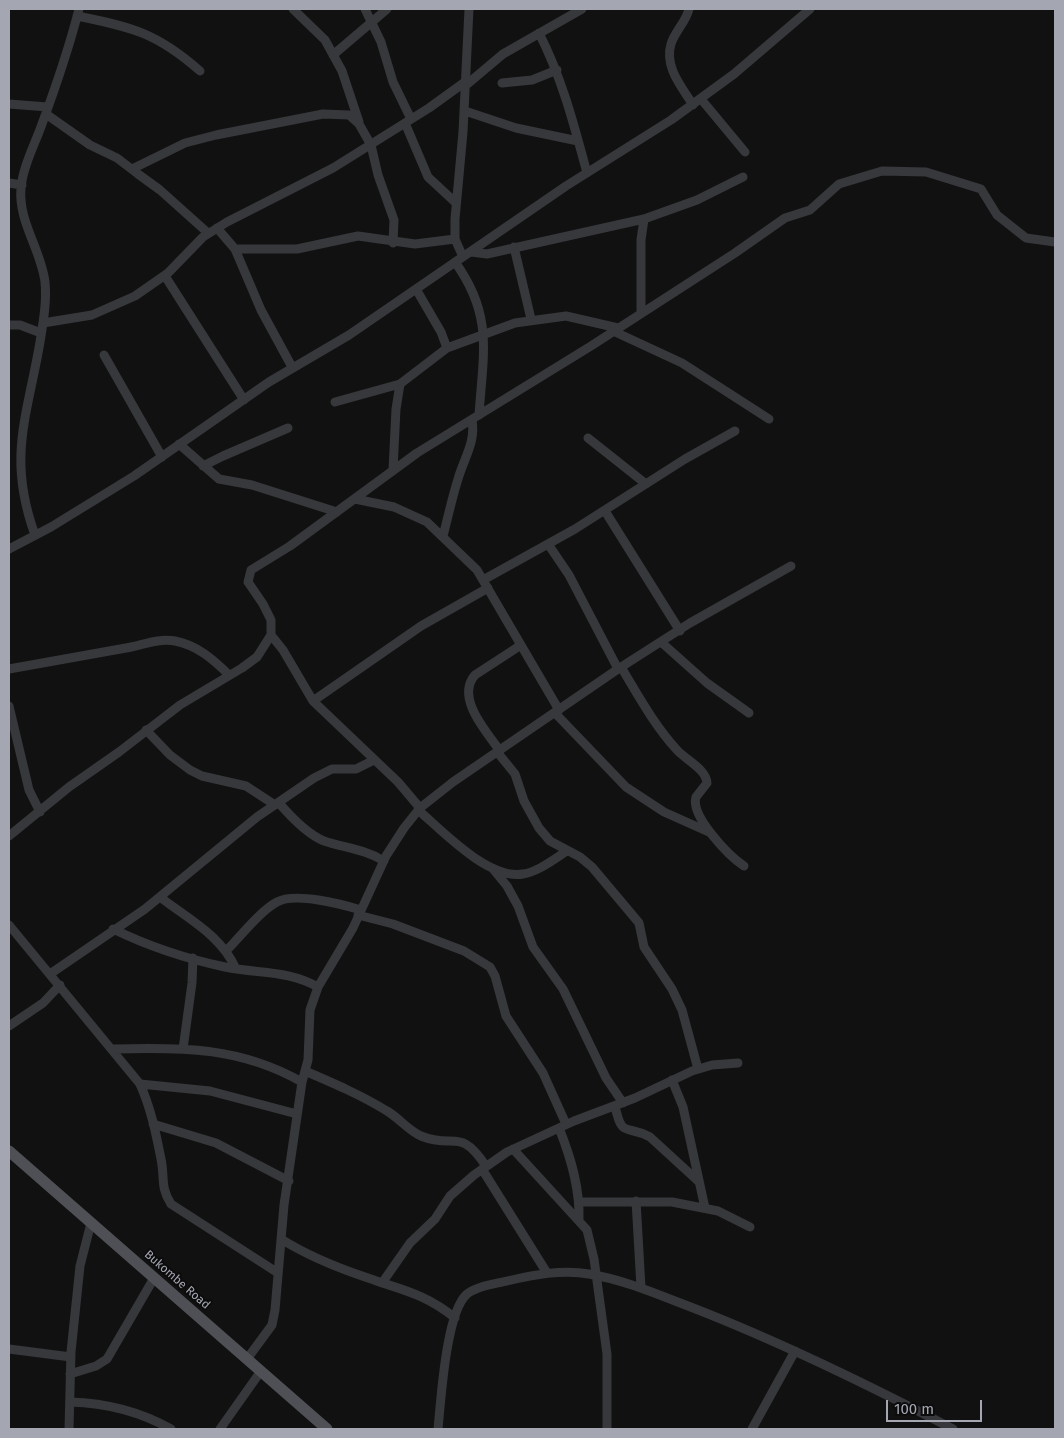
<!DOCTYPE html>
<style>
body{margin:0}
#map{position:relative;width:1064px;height:1438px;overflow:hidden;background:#111112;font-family:"Fira Sans",sans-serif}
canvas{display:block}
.frame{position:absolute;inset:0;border:10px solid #a4a7b1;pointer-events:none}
.scale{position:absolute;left:886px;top:1400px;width:96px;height:22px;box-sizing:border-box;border:2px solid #a4a7b1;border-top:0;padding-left:6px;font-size:15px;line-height:18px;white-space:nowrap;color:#a4a7b1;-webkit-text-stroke:4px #0c0c0d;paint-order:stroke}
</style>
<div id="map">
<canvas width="1064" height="1438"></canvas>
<div class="frame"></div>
<div class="scale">100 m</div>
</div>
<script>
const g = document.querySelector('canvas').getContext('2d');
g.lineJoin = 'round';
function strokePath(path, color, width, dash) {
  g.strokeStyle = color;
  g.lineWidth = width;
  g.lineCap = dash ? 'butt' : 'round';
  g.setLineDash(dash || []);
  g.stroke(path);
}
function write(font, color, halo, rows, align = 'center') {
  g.font = font + ' "Fira Sans",sans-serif';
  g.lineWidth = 4;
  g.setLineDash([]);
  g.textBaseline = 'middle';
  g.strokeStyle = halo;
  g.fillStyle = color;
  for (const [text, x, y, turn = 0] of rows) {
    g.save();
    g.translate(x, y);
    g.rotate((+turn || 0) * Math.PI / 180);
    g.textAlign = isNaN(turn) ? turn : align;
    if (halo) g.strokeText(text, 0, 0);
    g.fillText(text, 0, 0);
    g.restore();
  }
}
strokePath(new Path2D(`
 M293,9L325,40L342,71L359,122
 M365,9L381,42L393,82L411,119
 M689,9C686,22 675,31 671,44C664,67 682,87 693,105
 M77,16C132,27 157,33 200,71
 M539,33C562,78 574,125 587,173
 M333,55L387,9
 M502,83L532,80L557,70
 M465,86L503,54L582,9
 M701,99L745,152
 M9,104L48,107
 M465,111L516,128L578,141
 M46,114L90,145L117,158L138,174L160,190L208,233
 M405,123L428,177L456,203
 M132,169L185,143L216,135L323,114L349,115L359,124L371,145L378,175L394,220L393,243
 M9,183L22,185
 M217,228L235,249L261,310L292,367
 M514,247L531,319
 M235,249H297L358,236L415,244L455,239
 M471,252L487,254L644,219L697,200L743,177
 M463,257L455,239V219L463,132L469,9
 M455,262C494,316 483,354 479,415
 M165,276L244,400
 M416,289L441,332L447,348
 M641,313V240L644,219
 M43,323L92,315L135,296L168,273L203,237L227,222L333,168L429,108L465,82
 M9,325H20L41,333
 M613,331L682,363L769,419
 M104,355L162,457
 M335,402L400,384
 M588,438L646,484
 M179,444L219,479L252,485L337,512
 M203,466L223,456L288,428
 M393,470L396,409L400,384L447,348L515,323L566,316L618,328
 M355,499L394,507L427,522L477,570L559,710
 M605,511L680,631
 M35,535C7,457 27,418 40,342C43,323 47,302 45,282C41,249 18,222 21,188C23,166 35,144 42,124C56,86 69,48 79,9
 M443,536C448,517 452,498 458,479C464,458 476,442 472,420
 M548,544L569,575L618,669
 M9,549L51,527L134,476L269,382L349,335L566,186L671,120L734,74L810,9
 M483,580L575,529L685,459L735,431
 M271,635L283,650L313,701L398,782L420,808
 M661,642L707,683L749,713
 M621,667C638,695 654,725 677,750C686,760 706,769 707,783L696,797C690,816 729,856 744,866
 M9,669C48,662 87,655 126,648C143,645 158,638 175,641C197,645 214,660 229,675
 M313,701L421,626L488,588
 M9,706L29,790L40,812
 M555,713L626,787L664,812L711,833
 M146,730L170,755L190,770L202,776L246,786L275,805
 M500,751C487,732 455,698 475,675L521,645
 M498,753L515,774L524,801L539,828L550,841L580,857L592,867L634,917L639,923L644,947L672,989L682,1010L698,1069
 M279,803C291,817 307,834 324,841C345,848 364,849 384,861
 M418,810C443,831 488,880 523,874C538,872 554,859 567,851
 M9,836L69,787L119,752L180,705L242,668L257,657L271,635V620L263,604L248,582L251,570L290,546L417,453L591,346L735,253L785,218L810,210L839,184L882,171L926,172L981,189L997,215L1026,238L1055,242
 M493,869L507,886L518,906L533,947L563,989L606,1078L623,1103
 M160,897C188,919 221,935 236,969
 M358,915L393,924L464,951L490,967L495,976L506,1016L543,1073L566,1124
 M9,925L140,1084C151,1108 156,1134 161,1159C165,1178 160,1187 171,1204L278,1273
 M113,929C148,946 187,959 225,967C259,974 288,970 318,987
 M226,951C240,937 260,911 277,902C295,892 341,904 361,910
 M50,974L145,909L257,817L314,778L332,769H356L374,760
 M9,1026L43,1003L60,985
 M113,1049C183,1047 240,1047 302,1082
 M183,1049L192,983L193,958
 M305,1071C333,1083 361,1095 387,1111C399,1118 409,1131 421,1136C455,1150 459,1126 486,1166
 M672,1080L683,1107L705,1208
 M140,1084L210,1091L297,1114
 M615,1106C622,1139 626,1124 650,1137L698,1181
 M153,1124L216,1143L289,1181
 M559,1128C571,1158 580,1188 579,1220
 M513,1149L587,1230L594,1259L607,1354V1429
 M482,1169L547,1273
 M636,1201L641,1287
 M579,1202H672L718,1211L750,1227
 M281,1239C308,1256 338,1268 368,1278C402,1290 426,1294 455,1318
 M382,1283L410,1243L435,1219L450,1196L474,1175L507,1152L574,1121L635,1098L692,1071L712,1065L738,1063
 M9,1349L71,1357
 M247,1359L272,1325L275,1310L284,1205L302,1082L308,1060L310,1010L318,987L353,928L386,856L404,828L420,808L453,782L618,669L690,623L791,566
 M70,1374L96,1366L107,1359L154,1278
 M70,1402C106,1403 139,1411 171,1429
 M69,1429L71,1352L80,1266L91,1223
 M220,1429L261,1371
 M438,1429C441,1400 446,1312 467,1294C477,1286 495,1284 507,1281C533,1275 562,1269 589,1274C619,1279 647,1290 675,1301C771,1337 863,1382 953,1429
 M752,1429L795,1351`), '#37383b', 9);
strokePath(new Path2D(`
 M9,1151L327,1429`), '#4f5055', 11);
write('12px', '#a4a7b1', '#0c0c0d', [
 ["Bukombe Road",177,1280,41]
]);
</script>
